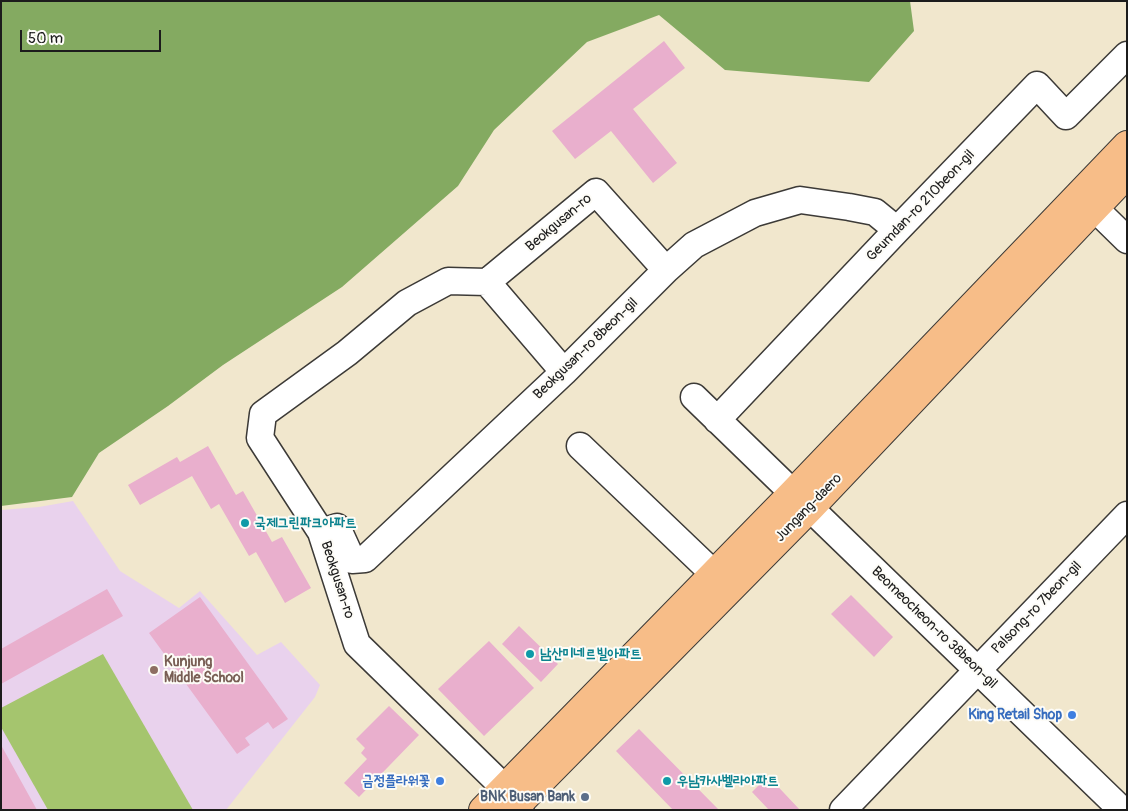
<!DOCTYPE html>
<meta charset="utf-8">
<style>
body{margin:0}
#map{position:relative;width:1128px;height:811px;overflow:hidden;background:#f1e7cd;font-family:Pangolin,sans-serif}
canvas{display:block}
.frame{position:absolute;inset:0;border:2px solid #1c1c1c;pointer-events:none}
.scale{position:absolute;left:20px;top:30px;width:141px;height:22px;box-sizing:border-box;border:2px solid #1c1c1c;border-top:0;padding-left:6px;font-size:15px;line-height:18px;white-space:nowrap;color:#1c1c1c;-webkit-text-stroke:4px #fdfcf7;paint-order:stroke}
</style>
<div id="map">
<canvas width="1128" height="811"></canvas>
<div class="frame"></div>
<div class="scale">50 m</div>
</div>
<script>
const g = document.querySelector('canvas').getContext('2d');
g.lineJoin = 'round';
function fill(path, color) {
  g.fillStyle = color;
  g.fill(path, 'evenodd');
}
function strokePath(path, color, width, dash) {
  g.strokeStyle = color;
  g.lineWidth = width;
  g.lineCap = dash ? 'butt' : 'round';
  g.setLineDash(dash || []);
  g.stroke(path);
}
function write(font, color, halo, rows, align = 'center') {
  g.font = font + ' Pangolin,"Poor Story",sans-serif';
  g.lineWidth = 4;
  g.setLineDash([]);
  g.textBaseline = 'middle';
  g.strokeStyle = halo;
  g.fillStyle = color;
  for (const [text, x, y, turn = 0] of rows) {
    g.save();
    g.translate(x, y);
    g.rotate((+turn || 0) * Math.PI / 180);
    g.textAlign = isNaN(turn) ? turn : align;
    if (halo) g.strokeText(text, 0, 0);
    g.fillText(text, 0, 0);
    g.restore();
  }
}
fill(new Path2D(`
 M73,501L120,571L179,608L200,591L257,655L281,642L320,685L315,697L226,810H1V510L39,507Z`), '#e9d2ed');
fill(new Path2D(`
 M103,654L193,810H48L1,727V708Z`), '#a5c56e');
fill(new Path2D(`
 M1,1H910L914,31L869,82L725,70L659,15L587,42L494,130L458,186L342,287L223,365L168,406L99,453L72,497L1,506Z`), '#84aa61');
fill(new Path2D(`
 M664,41L685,68L633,109L677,163L653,183L611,131L575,159L552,131Z
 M208,446L236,495L243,491L272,542L282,537L311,588L285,603L256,552L249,556L219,504L211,509L192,476L140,505L128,485L177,457L180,462Z
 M107,589L123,616L1,684V649Z
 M851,595L893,637L874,657L831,614Z
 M200,597L288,719L273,729L268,722L245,738L250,745L237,754L149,633Z
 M519,626L558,664L541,682L502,644Z
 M489,641L534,688L484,736L438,689Z
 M389,706L419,735L359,797L344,783L367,759L361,753L365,748L356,739Z
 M639,729L719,810H673L616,751Z
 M1,745L37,810H1Z
 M768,776L800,810H769L752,792Z`), '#e9afcd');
const minor = new Path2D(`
 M1080,194L1127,240
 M487,282L596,192L666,270
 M694,397L793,493
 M717,420L897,230L1037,85L1066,116L1127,55
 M580,446L713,573
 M810,508L1122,810
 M321,532L337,527L352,560L365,559L564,372L666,270L694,245L755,213L800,200L849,207L875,212L897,230
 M521,804L357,644L321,532L260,438L263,414L347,353L407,303L448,281L487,282L564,372
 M843,810L1127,515`);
const major = new Path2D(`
 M483,810L793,493L1127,145
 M512,810L810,508L1127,174`);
strokePath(minor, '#3c3a37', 29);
strokePath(major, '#3c3a37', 30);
strokePath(minor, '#fff', 26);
strokePath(major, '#f7bd88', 28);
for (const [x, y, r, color] of [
 [245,523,5,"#0f9aa8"],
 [530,654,5,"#0f9aa8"],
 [154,670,5,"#8d6e63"],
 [1072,715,5,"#3f7fe0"],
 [440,781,5,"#3f7fe0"],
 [667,781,5,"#0f9aa8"],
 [585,797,5,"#5c6f8a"]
]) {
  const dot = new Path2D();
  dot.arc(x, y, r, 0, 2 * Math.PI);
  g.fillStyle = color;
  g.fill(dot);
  strokePath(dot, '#fdfcf7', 2);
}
write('14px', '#1c1c1c', '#fdfcf7', [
 ["Geumdan-ro 210beon-gil",921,206,-46],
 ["Beokgusan-ro",559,223,-40],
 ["Beokgusan-ro 8beon-gil",586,349,-44],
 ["Jungang-daero",809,508,-46],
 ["Beokgusan-ro",337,580,72],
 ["Palsong-ro 7beon-gil",1037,608,-46],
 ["Beomeocheon-ro 38beon-gil",934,628,44]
]);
write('bold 14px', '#0d838f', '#fdfcf7', [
 ["국제그린파크아파트",255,523],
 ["남산미네르빌아파트",540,654],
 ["우남카사벨라아파트",677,781]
], 'left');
write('bold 14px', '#785e54', '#fdfcf7', [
 ["Kunjung",164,662],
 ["Middle School",164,678]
], 'left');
write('bold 14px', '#366cbe', '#fdfcf7', [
 ["King Retail Shop",1062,715],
 ["금정플라워꽃",430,781]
], 'right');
write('bold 14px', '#4e5e75', '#fdfcf7', [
 ["BNK Busan Bank",575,797]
], 'right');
</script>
